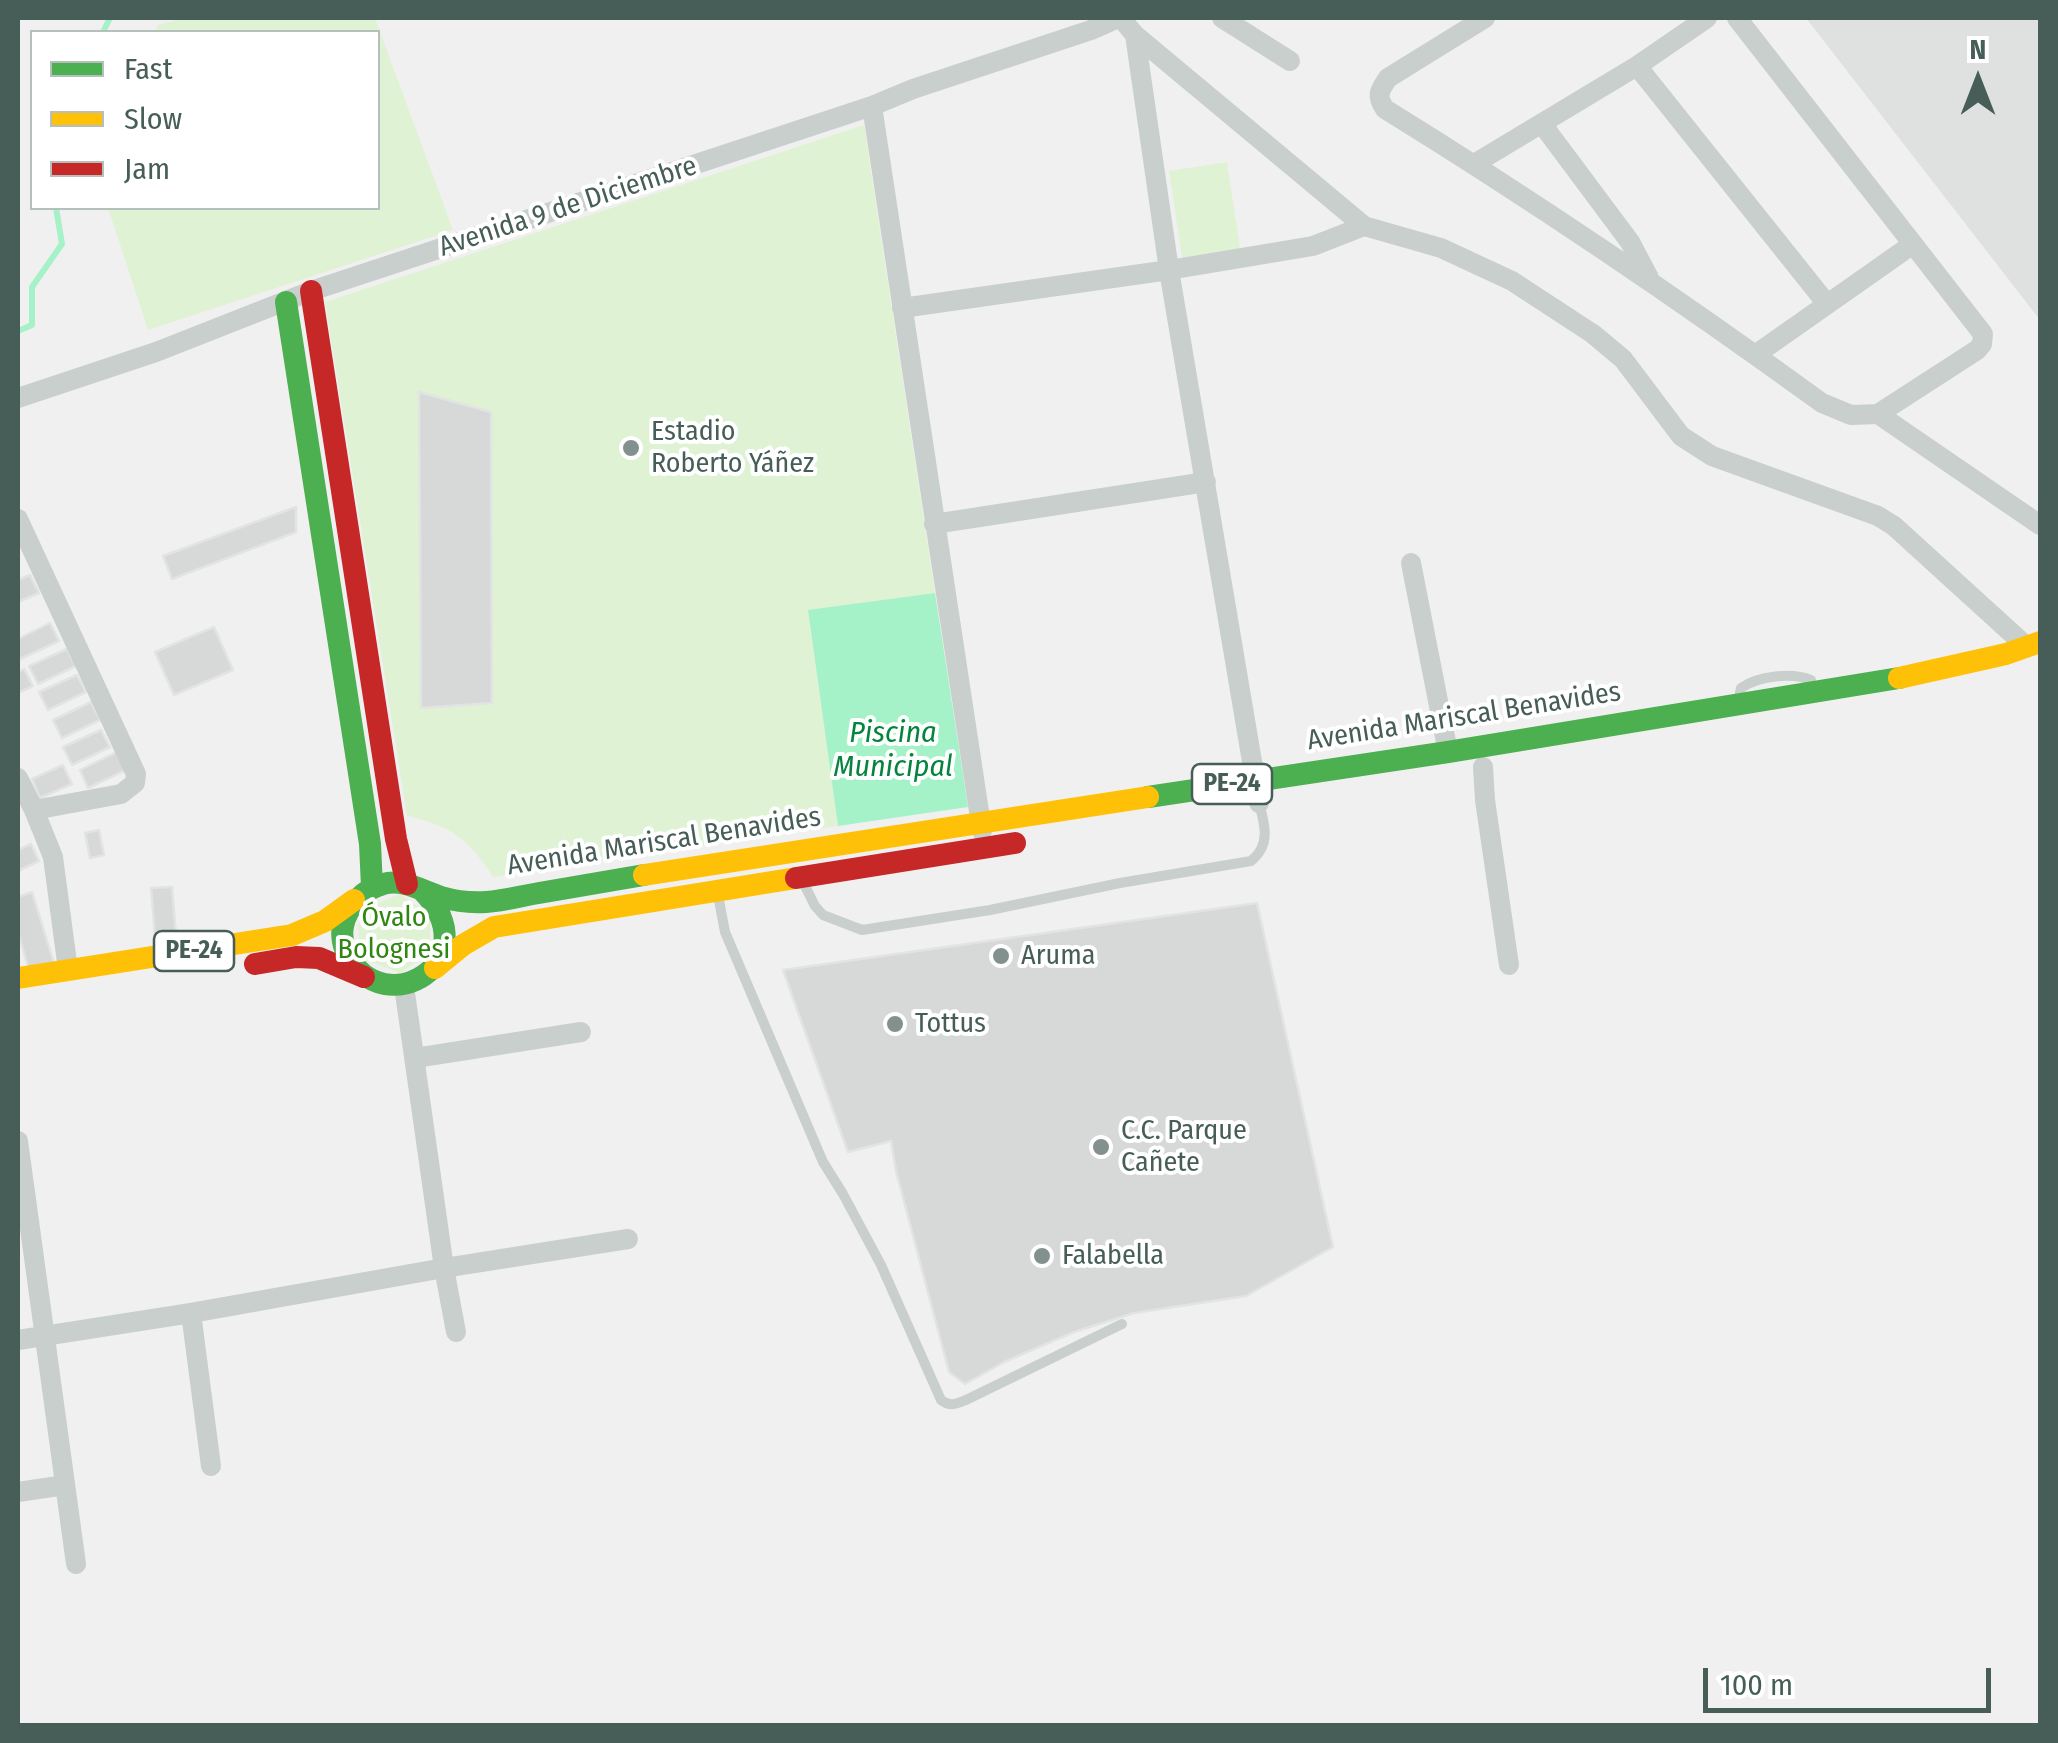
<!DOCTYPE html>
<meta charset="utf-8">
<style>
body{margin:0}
#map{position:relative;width:2058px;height:1743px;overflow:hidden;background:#f1f0f1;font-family:"Fira Sans Condensed",sans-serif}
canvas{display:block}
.frame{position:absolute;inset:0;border:20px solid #465e57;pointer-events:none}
.legend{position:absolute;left:30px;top:30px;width:350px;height:180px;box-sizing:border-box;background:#fff;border:2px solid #b5bfbc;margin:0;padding:12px 18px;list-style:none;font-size:30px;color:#465e57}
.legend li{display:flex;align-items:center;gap:20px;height:50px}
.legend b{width:50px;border:2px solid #b5bfbc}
.north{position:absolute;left:1928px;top:30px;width:100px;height:100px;-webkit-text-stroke:8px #fff;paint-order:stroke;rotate:0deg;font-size:28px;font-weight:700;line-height:40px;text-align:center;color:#465e57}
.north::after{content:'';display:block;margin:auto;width:35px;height:45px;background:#465e57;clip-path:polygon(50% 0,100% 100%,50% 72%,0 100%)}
.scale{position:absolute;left:1703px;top:1668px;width:288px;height:45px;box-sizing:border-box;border:5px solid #465e57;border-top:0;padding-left:12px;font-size:30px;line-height:35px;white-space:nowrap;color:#465e57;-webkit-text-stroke:8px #fff;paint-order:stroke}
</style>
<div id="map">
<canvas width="2058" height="1743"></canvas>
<div class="frame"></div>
<ul class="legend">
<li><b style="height:12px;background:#4caf50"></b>Fast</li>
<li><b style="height:12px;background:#ffc107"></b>Slow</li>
<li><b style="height:12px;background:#c62828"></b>Jam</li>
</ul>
<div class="north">N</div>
<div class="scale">100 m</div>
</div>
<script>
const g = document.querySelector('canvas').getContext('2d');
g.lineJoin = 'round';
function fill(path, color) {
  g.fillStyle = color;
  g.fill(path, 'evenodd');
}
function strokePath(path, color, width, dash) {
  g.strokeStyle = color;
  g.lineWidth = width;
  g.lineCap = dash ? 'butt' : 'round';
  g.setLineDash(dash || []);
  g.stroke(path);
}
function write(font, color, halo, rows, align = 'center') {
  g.font = font + ' "Fira Sans Condensed",sans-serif';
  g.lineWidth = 8;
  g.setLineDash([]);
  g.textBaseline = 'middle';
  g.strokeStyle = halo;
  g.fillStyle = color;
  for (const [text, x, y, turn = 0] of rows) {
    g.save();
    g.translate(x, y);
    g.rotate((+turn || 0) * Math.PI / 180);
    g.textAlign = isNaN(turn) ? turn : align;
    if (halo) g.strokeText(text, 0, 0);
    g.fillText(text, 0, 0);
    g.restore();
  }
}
fill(new Path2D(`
 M1806,18H2040V320Z`), '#dfe0e0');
fill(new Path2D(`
 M185,18H375L453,230L148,330L108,208H378V32H156L157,25Z
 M864,125L935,593L808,611L838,826L493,877C470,840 450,825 407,816L325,302Z
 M1227,162L1241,255L1183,264L1169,171Z
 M400,894L430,915V952L400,973L363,959C355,909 353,913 400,894Z`), '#dff2d3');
fill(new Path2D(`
 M935,593L968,807L838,826L808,610Z`), '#a5f2c8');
strokePath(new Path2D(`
 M103,32L110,18
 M18,331L32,325V287L62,244L56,208`), '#a5f2c8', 6);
const building = new Path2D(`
 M419,392L491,412L492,703L421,708Z
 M296,507V532L172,579L163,556Z
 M30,575L39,593L18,602V580Z
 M50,623L59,641L20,659L18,653V639Z
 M214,627L233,670L174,695L155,652Z
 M67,649L76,666L38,684L29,666Z
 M24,669L33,686L18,693V672Z
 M77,675L86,692L48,710L39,692Z
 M91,702L100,720L62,738L53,720Z
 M101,730L110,747L72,765L63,747Z
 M117,752L126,770L88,788L80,770Z
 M63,765L72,784L40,798L32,779Z
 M99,830L104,855L90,858L85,833Z
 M31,844L39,861L18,871V850Z
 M172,887L176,935L155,937L151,888Z
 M32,892L54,963L29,970L18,932V897Z
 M1257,903L1333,1247L1246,1296L1134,1313L1074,1332L1004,1362L965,1384L949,1372L896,1171L891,1141L848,1152L783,970Z`);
fill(building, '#d7d9d9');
strokePath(building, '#e2e3e3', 2.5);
strokePath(new Path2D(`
 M1739,697L1741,688C1758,676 1792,672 1811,680
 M804,884L815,906L823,915L862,930L990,910L1120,883L1251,861C1271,845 1265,825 1259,803
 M718,895L725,932L823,1162L843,1194L881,1265L941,1400C950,1407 956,1404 966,1400L1122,1324`), '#c9cfcd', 10);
strokePath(new Path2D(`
 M1121,18L1135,35L1364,226L1441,248L1512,281L1593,334L1623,359L1681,436L1712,456L1878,516L1894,526L2027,647
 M1222,18L1290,61
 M1485,18L1388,78C1379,91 1376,96 1385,109C1534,201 1680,300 1822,403L1851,415L1878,414L2040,525
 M1737,18L1983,334L1982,344L1977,350L1878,414
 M1135,35L1169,270L1259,803
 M1637,66L1827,304
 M872,106L982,831
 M1542,124L1630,242L1649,278
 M1474,164L1637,66L1707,18
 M902,308L1169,270L1313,246L1364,226
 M1755,355L1913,244
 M18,398L156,352L311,291L872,106L913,89L1091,30L1118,18
 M18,519L136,774L135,783L121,794L34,810
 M934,524L1206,482
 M1411,563L1448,752
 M1483,767L1485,800L1509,965
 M18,778L34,810L53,857L68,970
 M404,986L444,1268L456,1332
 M415,1058L581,1032
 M18,1141L76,1564
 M191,1313L211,1466
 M18,1340L191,1313L444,1268L628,1239
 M18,1492L65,1485`), '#c9cfcd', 20);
strokePath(new Path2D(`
 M286,302L370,844L372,887
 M1148,797L1448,752L1899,678
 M422,890C491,961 384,1024 348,955C343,947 341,935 343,926C347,906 364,889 383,884C403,878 422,891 441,897C455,901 471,903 486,902C504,901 521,896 539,893C574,887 609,881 644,875`), '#4caf50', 22);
strokePath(new Path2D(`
 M1899,678L2006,654L2040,642
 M644,875L1148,797
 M435,968L463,945L494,927L796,878
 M18,978L292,935L325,921L354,900`), '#ffc107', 22);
strokePath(new Path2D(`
 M311,291L396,839L407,884
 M796,878L1015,843
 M255,964L296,957L319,958L364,977`), '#c62828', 22);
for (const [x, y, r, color] of [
 [631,448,10,"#82918d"],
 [1001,956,10,"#82918d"],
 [895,1024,10,"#82918d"],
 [1101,1147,10,"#82918d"],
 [1042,1256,10,"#82918d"]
]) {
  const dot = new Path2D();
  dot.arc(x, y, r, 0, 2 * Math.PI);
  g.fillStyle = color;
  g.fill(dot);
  strokePath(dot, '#fff', 4);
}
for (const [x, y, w] of [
 [1232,784,80],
 [194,951,80]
]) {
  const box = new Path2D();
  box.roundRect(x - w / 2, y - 20, w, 40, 8);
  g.fillStyle = '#fff';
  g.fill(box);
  strokePath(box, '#465e57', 2.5);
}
write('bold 25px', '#465e57', null, [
 ["PE-24",1232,784],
 ["PE-24",194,951]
]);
write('28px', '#465e57', '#fff', [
 ["Avenida 9 de Diciembre",568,207,-18],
 ["Avenida Mariscal Benavides",1464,717,-9],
 ["Avenida Mariscal Benavides",664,842,-9]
]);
write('28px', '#465e57', '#fff', [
 ["Estadio",651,432],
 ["Roberto Yáñez",651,464],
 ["Aruma",1021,956],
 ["Tottus",915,1024],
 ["C.C. Parque",1121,1131],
 ["Cañete",1121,1163],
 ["Falabella",1062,1256]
], 'left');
write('28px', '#2f8610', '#fff', [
 ["Óvalo",394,918],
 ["Bolognesi",394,950]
]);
write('italic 30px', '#06843e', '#fff', [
 ["Piscina",893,734],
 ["Municipal",893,768]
]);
</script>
